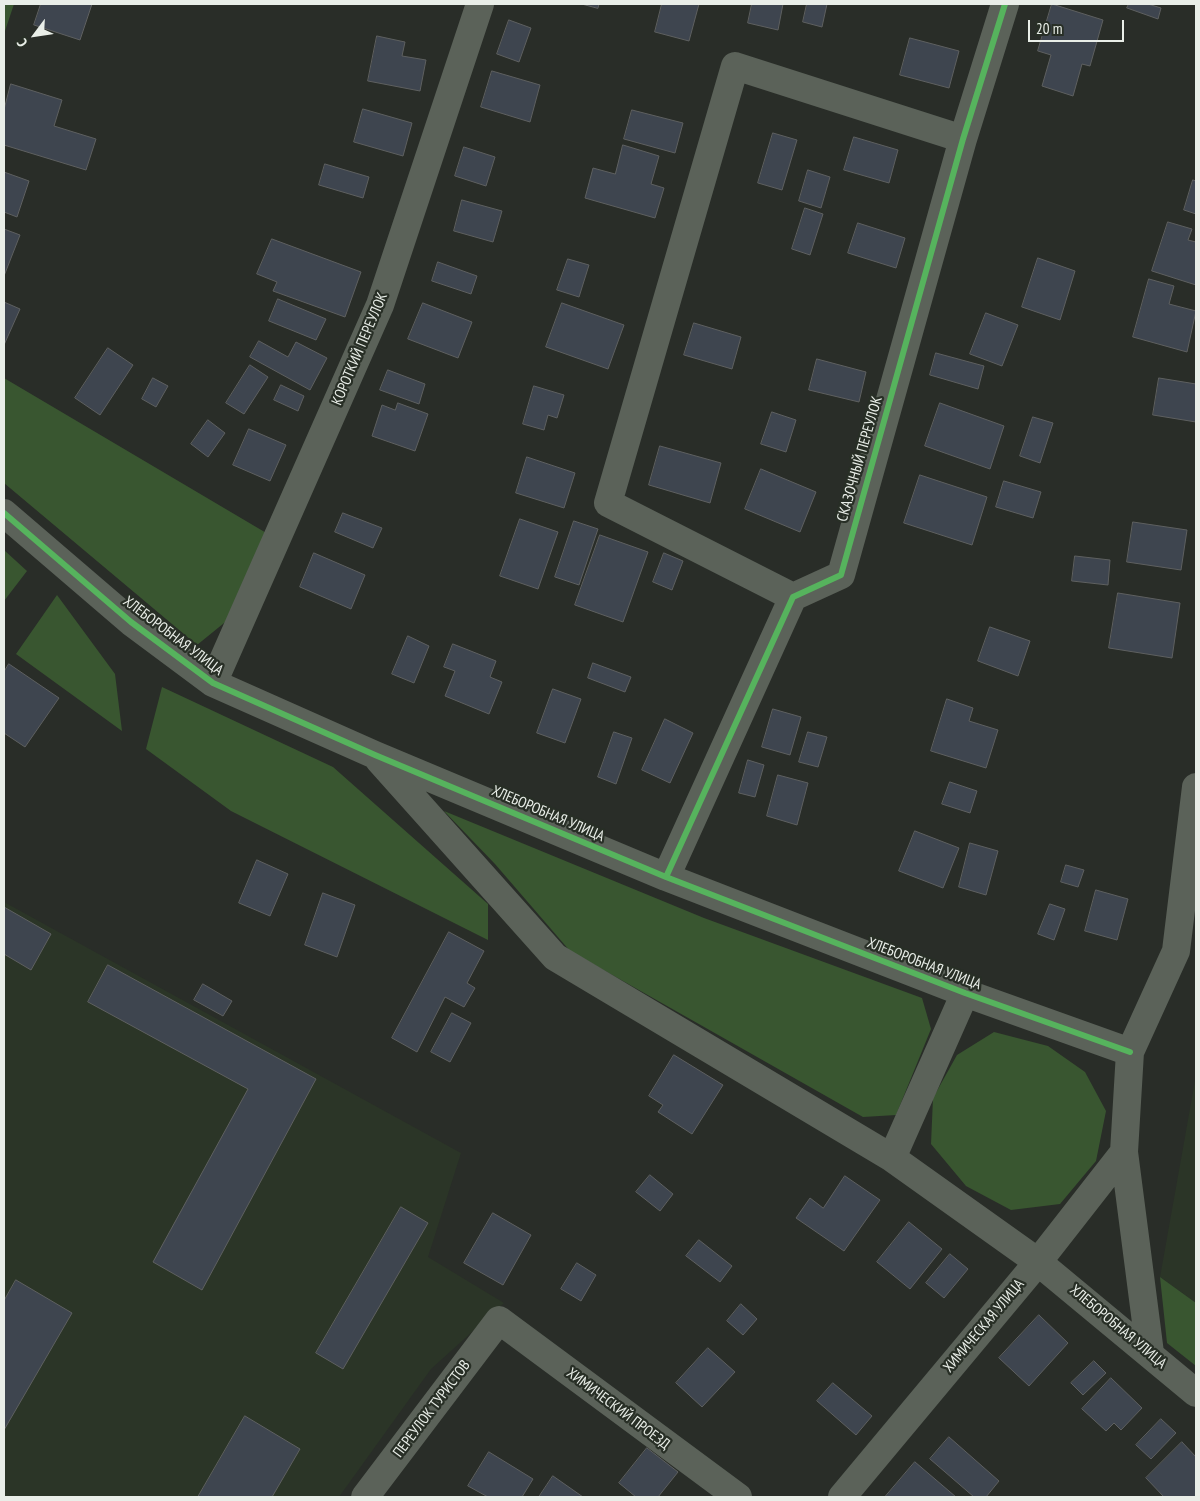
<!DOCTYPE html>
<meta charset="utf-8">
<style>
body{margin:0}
#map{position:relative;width:1200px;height:1501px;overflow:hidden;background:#292d28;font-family:"PT Sans Narrow",sans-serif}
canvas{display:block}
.frame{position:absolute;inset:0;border:5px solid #e9eee8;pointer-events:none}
.north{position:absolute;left:10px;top:10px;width:50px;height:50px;-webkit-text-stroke:4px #282f26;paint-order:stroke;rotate:239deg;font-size:14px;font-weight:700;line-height:20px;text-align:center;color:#e9eee8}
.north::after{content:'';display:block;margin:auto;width:18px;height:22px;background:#e9eee8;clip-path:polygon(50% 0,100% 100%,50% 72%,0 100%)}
.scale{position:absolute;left:1028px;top:20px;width:96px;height:22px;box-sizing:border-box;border:2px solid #e9eee8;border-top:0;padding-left:6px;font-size:15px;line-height:18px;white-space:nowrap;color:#e9eee8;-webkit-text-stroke:4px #282f26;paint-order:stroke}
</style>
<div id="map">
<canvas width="1200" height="1501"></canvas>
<div class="frame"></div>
<div class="north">С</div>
<div class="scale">20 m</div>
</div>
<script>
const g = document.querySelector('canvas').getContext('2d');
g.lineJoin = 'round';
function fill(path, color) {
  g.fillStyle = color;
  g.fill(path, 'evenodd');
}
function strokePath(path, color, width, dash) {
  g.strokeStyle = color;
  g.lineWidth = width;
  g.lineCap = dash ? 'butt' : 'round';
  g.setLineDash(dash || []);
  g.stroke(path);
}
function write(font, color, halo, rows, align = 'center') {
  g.font = font + ' "PT Sans Narrow",sans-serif';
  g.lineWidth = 4.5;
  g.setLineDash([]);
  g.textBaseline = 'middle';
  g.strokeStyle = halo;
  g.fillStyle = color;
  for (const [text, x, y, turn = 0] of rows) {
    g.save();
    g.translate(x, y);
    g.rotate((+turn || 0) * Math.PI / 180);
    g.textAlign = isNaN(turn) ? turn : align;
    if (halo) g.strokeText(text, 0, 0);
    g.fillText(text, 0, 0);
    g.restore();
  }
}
fill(new Path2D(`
 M4,902L461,1153L428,1257L504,1303L431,1369L339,1497H4Z
 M1196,1075V1303L1160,1277Z`), '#2b3527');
fill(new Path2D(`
 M4,4H14L4,34Z
 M4,378L268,534L229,619L197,645L4,483Z
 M4,550L27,571L4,601Z
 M57,595L115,674L122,731L16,654Z
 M162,687L333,767L488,904V940L231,811L146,749Z
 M444,811L704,918L922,998L931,1029L896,1115L863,1117L570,951L495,864Z
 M994,1032L1048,1046L1085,1072L1106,1111L1096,1161L1060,1204L1011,1210L966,1186L931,1144L933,1098L957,1055Z
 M1160,1277L1196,1303V1366L1167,1343Z`), '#395630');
const building = new Path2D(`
 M41,4H92L80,40L34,25Z
 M582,4H599L598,8Z
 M662,4H699L689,41L655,32Z
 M752,4H783L778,30L748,23Z
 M807,4H827L822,27L803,22Z
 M1052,4L1103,20L1090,66L1082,64L1073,96L1042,86L1051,55L1038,51Z
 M1129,4H1148L1161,8L1158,19L1127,8Z
 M509,20L531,28L519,62L497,54Z
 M377,36L405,42L402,56L426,60L420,91L368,81Z
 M910,38L959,51L949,88L900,75Z
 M492,71L540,85L530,122L481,107Z
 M11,84L62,100L54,126L96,139L86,170L4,145V110Z
 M363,109L412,123L403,156L354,142Z
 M632,110L683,123L675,153L624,139Z
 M773,133L797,140L782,190L758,183Z
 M854,137L898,150L889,183L844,170Z
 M623,145L659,156L651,184L664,188L655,218L585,198L593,168L615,174Z
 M464,147L495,157L486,186L455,176Z
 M325,164L369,177L363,198L319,185Z
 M808,170L830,177L821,208L799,201Z
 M4,172L29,181L17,217L4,212Z
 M1193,180L1196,181V214L1184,210Z
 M462,200L502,211L493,242L454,231Z
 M805,208L823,214L810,255L792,249Z
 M1168,222L1192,229L1188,240L1196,242V285L1152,271Z
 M858,223L905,238L896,268L848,253Z
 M4,229L20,235L4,276Z
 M272,239L361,272L345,317L273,291L277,282L257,274Z
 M1038,258L1075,271L1060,320L1022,307Z
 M568,259L589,265L579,297L557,290Z
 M438,262L477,276L471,294L432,281Z
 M1149,279L1174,286L1169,304L1196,311L1187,352L1133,337Z
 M278,299L326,319L316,340L269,321Z
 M4,302L20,309L4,345Z
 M423,303L472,322L458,358L408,339Z
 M562,303L624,325L608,369L546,347Z
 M986,313L1018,325L1002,366L970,354Z
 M694,323L741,337L732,369L684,355Z
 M259,341L288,357L296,342L327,358L310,390L250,357Z
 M108,348L133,365L100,415L75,398Z
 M936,353L984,366L978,389L930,375Z
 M817,359L866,372L859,402L809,390Z
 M250,365L268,377L244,414L226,403Z
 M388,370L425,384L419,404L380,390Z
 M153,378L168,386L156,407L142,399Z
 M1159,378L1196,384V422L1153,415Z
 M281,385L304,396L298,411L274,400Z
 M534,386L564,395L557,418L548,415L544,430L523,424Z
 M398,403L428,414L415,451L372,436L382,405L395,410Z
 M940,403L1004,426L990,469L925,446Z
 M772,412L796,420L786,452L761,444Z
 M1033,417L1053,423L1040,463L1020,456Z
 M208,420L225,433L208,457L191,444Z
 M249,429L286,445L270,481L233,465Z
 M660,446L721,463L710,503L649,485Z
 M527,457L575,473L564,508L516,493Z
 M761,469L816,492L800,532L745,509Z
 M920,475L987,497L972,545L904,523Z
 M1004,481L1041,492L1033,518L996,507Z
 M343,513L382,528L373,548L335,532Z
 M520,519L558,532L538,589L500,576Z
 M574,521L598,529L579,585L555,577Z
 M1133,522L1187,530L1181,570L1127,562Z
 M600,535L648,552L623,622L575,605Z
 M314,553L365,575L351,609L300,587Z
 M664,553L683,561L672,590L653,582Z
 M1075,556L1110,560L1108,585L1072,581Z
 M1118,593L1180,603L1172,658L1109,648Z
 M990,627L1030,641L1018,676L978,661Z
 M408,636L429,646L414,683L392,674Z
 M453,644L496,661L490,677L502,682L489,714L445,696L455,671L444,667Z
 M593,663L631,677L625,692L588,678Z
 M9,664L59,698L25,747L4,733V672Z
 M553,689L581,699L565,743L537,733Z
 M947,699L973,708L969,721L998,730L986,768L931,751Z
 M773,709L801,717L790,755L762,747Z
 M665,719L693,733L670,783L642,770Z
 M614,732L632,738L616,784L598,777Z
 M808,732L827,737L818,767L799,762Z
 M748,760L764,765L755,797L739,793Z
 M778,775L808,783L797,825L767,816Z
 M950,782L977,791L970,813L942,804Z
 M915,831L959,848L943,888L899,871Z
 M970,843L998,851L986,895L959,887Z
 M257,860L288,874L270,916L239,903Z
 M1066,865L1084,870L1078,887L1061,882Z
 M1096,890L1128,899L1117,940L1085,931Z
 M323,893L355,905L337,957L305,945Z
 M1050,904L1065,909L1054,940L1038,934Z
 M4,907L51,934L31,970L4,954Z
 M449,932L484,951L467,983L475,988L464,1007L445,997L417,1052L392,1038Z
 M108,965L316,1079L202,1290L153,1262L248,1089L88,1002Z
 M203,984L232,1001L223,1016L194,1000Z
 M452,1013L471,1023L450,1062L431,1052Z
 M674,1055L723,1085L692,1134L658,1112L663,1105L649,1096Z
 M650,1175L673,1194L660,1211L636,1192Z
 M845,1176L880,1200L844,1251L796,1218L810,1198L823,1208Z
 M401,1207L428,1223L343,1369L316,1353Z
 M493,1213L531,1235L503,1285L464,1263Z
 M909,1222L942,1249L910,1289L877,1262Z
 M699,1240L732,1266L720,1282L686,1256Z
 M950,1254L968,1269L944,1298L926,1283Z
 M577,1263L596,1275L581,1301L561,1289Z
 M16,1280L72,1313L4,1430V1301Z
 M741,1304L757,1319L743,1335L727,1321Z
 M1039,1315L1068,1343L1029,1386L999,1358Z
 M708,1348L735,1372L702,1407L676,1383Z
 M1094,1361L1106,1373L1083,1395L1071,1383Z
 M1111,1378L1142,1408L1121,1430L1114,1423L1106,1431L1082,1409Z
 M833,1383L872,1416L856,1435L817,1401Z
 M245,1416L300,1449L272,1497H198Z
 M1161,1419L1176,1433L1151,1459L1136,1445Z
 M949,1437L999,1481L986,1497H974L930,1459Z
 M1182,1442L1196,1457V1497H1164L1146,1478Z
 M647,1448L678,1472L658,1497H636L619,1483Z
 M489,1452L533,1479L522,1497H488L468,1486Z
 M915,1462L956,1497H885Z
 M553,1476L583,1497H539Z`);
fill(building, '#3e454f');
strokePath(building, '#5e6060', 1);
strokePath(new Path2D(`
 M4,513L131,622L213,683L375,755L666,877L965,993L1130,1052
 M793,597L608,503L735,66L963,139
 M213,683L380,305L480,4
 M379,760L555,957L892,1158L1038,1262L1196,1393
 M666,877L793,597L841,575L963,139L1005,4
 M1124,1152L1150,1353
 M892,1158L965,993
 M365,1497L499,1320L738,1497
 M842,1497L1038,1262L1124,1152L1130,1052L1176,951L1196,787`), '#5b6259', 28);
strokePath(new Path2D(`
 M4,513L131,622L213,683L375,755L666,877L965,993L1130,1052
 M666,877L793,597L841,575L963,139L1005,4`), '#56b35d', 6);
write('15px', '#e9eee8', '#282f26', [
 ["КОРОТКИЙ ПЕРЕУЛОК",360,349,-67],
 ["СКАЗОЧНЫЙ ПЕРЕУЛОК",860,459,-74],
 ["ХЛЕБОРОБНАЯ УЛИЦА",173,636,37],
 ["ХЛЕБОРОБНАЯ УЛИЦА",548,814,23],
 ["ХЛЕБОРОБНАЯ УЛИЦА",924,964,21],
 ["ХИМИЧЕСКАЯ УЛИЦА",984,1326,-50],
 ["ХЛЕБОРОБНАЯ УЛИЦА",1118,1327,40],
 ["ПЕРЕУЛОК ТУРИСТОВ",432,1409,-53],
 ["ХИМИЧЕСКИЙ ПРОЕЗД",618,1409,37]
]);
</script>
